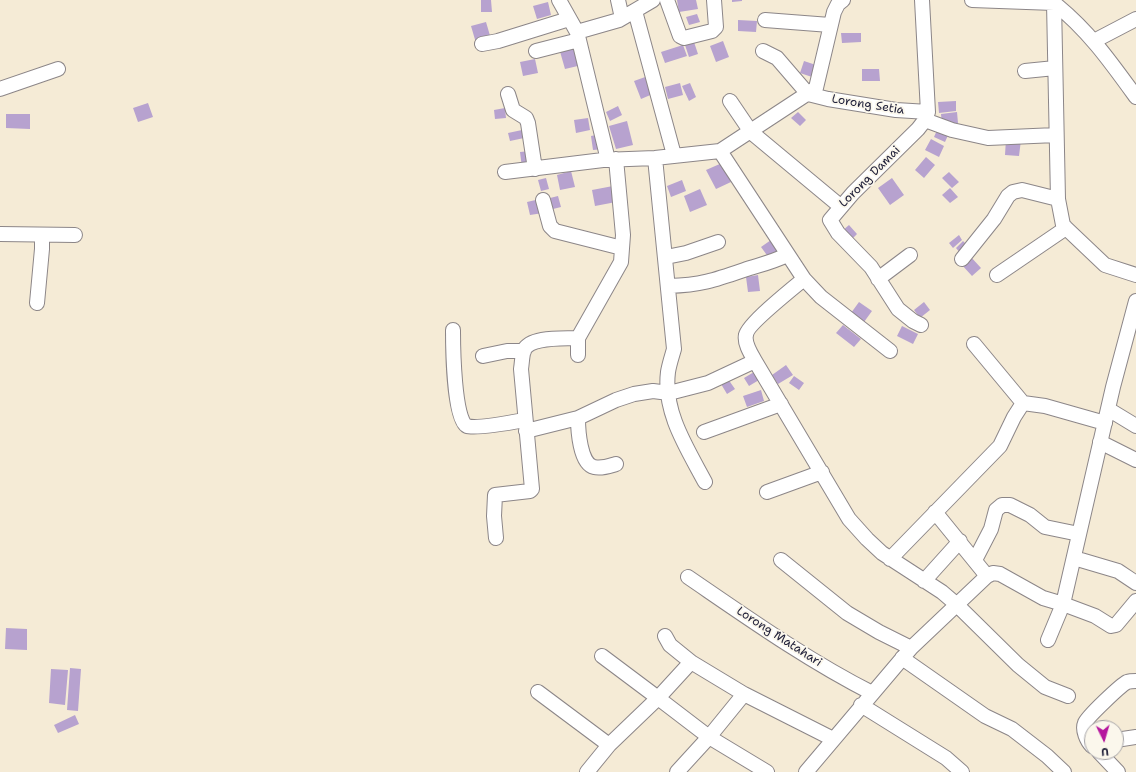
<!DOCTYPE html>
<style>
body{margin:0}
#map{position:relative;width:1136px;height:772px;overflow:hidden;background:#f5ebd6;font-family:"Shantell Sans",sans-serif}
canvas{display:block}
.north{position:absolute;left:1084px;top:720px;width:40px;height:40px;box-sizing:border-box;background:#fbf7ec;border:1px solid #a4a2a5;border-radius:50%;rotate:175deg;font-size:11px;font-weight:700;line-height:16px;text-align:center;color:#22223b}
.north::after{content:'';display:block;margin:auto;width:14px;height:18px;background:#b5179e;clip-path:polygon(50% 0,100% 100%,50% 72%,0 100%)}
</style>
<div id="map">
<canvas width="1136" height="772"></canvas>
<div class="north">U</div>
</div>
<script>
const g = document.querySelector('canvas').getContext('2d');
g.lineJoin = 'round';
function fill(path, color) {
  g.fillStyle = color;
  g.fill(path, 'evenodd');
}
function strokePath(path, color, width, dash) {
  g.strokeStyle = color;
  g.lineWidth = width;
  g.lineCap = dash ? 'butt' : 'round';
  g.setLineDash(dash || []);
  g.stroke(path);
}
function write(font, color, halo, rows, align = 'center') {
  g.font = font + ' "Shantell Sans",sans-serif';
  g.lineWidth = 3.5;
  g.setLineDash([]);
  g.textBaseline = 'middle';
  g.strokeStyle = halo;
  g.fillStyle = color;
  for (const [text, x, y, turn = 0] of rows) {
    g.save();
    g.translate(x, y);
    g.rotate((+turn || 0) * Math.PI / 180);
    g.textAlign = isNaN(turn) ? turn : align;
    if (halo) g.strokeText(text, 0, 0);
    g.fillText(text, 0, 0);
    g.restore();
  }
}
fill(new Path2D(`
 M481,0H491L492,12H481Z
 M677,0H696L698,9L679,12Z
 M732,0H742V1L732,2Z
 M548,2L551,15L537,19L533,6Z
 M697,14L700,22L689,25L686,17Z
 M738,20L757,21L756,32L738,31Z
 M486,22L491,39L476,43L471,26Z
 M841,33H861V42L842,43Z
 M723,41L729,57L716,62L710,46Z
 M694,42L698,54L689,57L685,45Z
 M576,44L582,65L565,69L559,48Z
 M683,45L687,56L665,63L661,52Z
 M535,59L538,73L523,76L520,62Z
 M804,61L819,66L815,78L800,73Z
 M862,69H879L880,81H862Z
 M648,76L655,93L641,99L634,81Z
 M680,83L683,95L668,99L665,87Z
 M690,83L696,97L689,101L682,86Z
 M956,101V111L939,113L938,102Z
 M148,103L153,117L138,122L133,108Z
 M618,106L622,115L610,121L606,112Z
 M505,108L506,118L495,119L494,110Z
 M798,112L806,120L800,126L791,118Z
 M957,112L958,123L942,125L941,114Z
 M6,114H30V129L6,128Z
 M588,118L590,130L576,133L574,120Z
 M627,121L633,145L616,149L609,126Z
 M938,128L949,133L945,142L934,137Z
 M522,130L524,138L510,141L508,133Z
 M601,134L604,149L593,150L591,136Z
 M931,139L944,146L939,157L925,150Z
 M1006,139L1021,140L1019,156L1005,155Z
 M531,151L533,166L522,168L520,152Z
 M926,157L935,165L924,178L915,170Z
 M722,163L731,182L716,189L706,170Z
 M571,171L575,187L560,190L557,175Z
 M949,172L959,182L952,188L942,178Z
 M546,178L549,189L541,191L538,180Z
 M892,178L904,195L890,205L878,188Z
 M682,180L686,191L671,197L667,186Z
 M613,186L616,202L595,206L592,190Z
 M950,188L958,197L950,203L942,195Z
 M700,189L707,205L690,212L684,196Z
 M558,196L561,207L549,210L546,199Z
 M540,199L543,213L530,215L527,202Z
 M849,225L857,234L851,240L842,231Z
 M959,235L962,240L953,248L949,243Z
 M771,240L778,251L769,258L761,247Z
 M963,241L969,247L961,254L956,248Z
 M970,256L981,268L972,276L961,264Z
 M758,275L760,291L748,292L746,277Z
 M859,302L872,311L864,322L851,313Z
 M924,302L930,310L920,318L914,310Z
 M843,325L861,339L854,347L836,333Z
 M902,326L918,334L913,344L897,336Z
 M786,365L793,375L778,384L772,375Z
 M754,372L759,380L749,386L744,378Z
 M794,376L804,383L799,390L789,383Z
 M728,379L735,389L727,394L721,384Z
 M761,390L764,401L747,407L743,396Z
 M6,628L27,629V650L5,649Z
 M70,668L81,669L78,711L67,710Z
 M51,669L68,670L65,705L49,703Z
 M75,715L79,724L58,733L54,725Z`), '#b7a2cf');
const minor = new Path2D(`
 M559,0L577,32L619,20L653,0
 M618,0L622,18
 M667,0L680,36L684,38L712,31L716,27L714,0
 M972,0L1054,3L1058,199L1063,225L1066,228L1105,265L1136,275
 M1053,0L1054,3C1088,30 1110,61 1136,97
 M635,11L674,155
 M765,20L830,25
 M577,32L608,160
 M1094,41L1136,19
 M482,44L498,41L569,19
 M536,51L579,40
 M763,51L777,58L808,94L828,99L896,110L928,112
 M1025,71L1055,68
 M0,89L58,69
 M508,94L513,110L526,118L528,123L535,169
 M730,101L751,132L840,206
 M925,120L952,130L988,138L1056,135
 M720,151L804,279L821,297L890,351
 M655,158L674,349C672,356 669,365 668,372C663,412 687,448 705,482
 M505,172L603,160L655,158L720,151L816,88L834,12L838,4L843,0
 M543,200L550,226L555,231L622,248
 M0,234L75,235
 M666,257L686,253L718,242
 M962,259L994,219L1008,196L1013,192L1022,190L1058,199
 M997,275L1066,228
 M804,279C793,288 747,325 746,335C744,343 751,354 755,361L849,519L867,539L882,553L942,592L956,604L1018,665L1045,687L1068,696
 M878,279L910,255
 M669,286C701,285 715,280 744,270C759,265 773,262 787,255
 M37,303L42,249V236
 M921,325L913,321L898,309L871,267L838,233L830,220L853,193L918,129L925,120L928,112L922,0
 M453,330C453,346 454,421 467,426C475,429 514,422 525,420
 M974,344L1023,403
 M578,355V338
 M483,356L507,351H524
 M1108,409L1136,426
 M578,418C578,430 580,464 594,467C602,469 609,466 616,464
 M526,431L578,418L616,400L634,394L653,391L669,393L708,383L755,361
 M704,432L781,404
 M1100,442L1136,460
 M767,492L822,472
 M935,512L987,576
 M496,538L494,516L495,495L530,491L532,489L521,369C522,363 522,355 524,350C531,336 564,339 578,338L621,262L623,235L616,159
 M1074,558L1118,571L1136,583
 M890,559L1000,446L1014,417L1023,403L1045,406L1105,423
 M781,560L847,613L879,632L911,648
 M975,560L991,529L996,510L1002,505H1010L1030,515L1045,527L1079,534
 M688,577C748,618 807,660 872,693
 M924,581L960,541
 M1048,640L1063,604L1095,616L1111,626L1116,625L1136,601
 M602,656L658,698L691,662L670,645L665,636
 M902,658L985,716L1012,729L1047,756L1064,772
 M691,662L744,694L833,739
 M538,692L609,745
 M861,705L946,758L962,772
 M1116,740L1136,737
 M1092,746C1087,741 1082,730 1085,723C1087,717 1121,685 1127,682C1130,681 1133,681 1136,681
 M1099,752L1118,772
 M587,772L609,745L658,698L709,737L767,772
 M677,772L709,737L744,694
 M806,772L911,648L987,576L993,573L1000,574L1043,598L1063,604L1113,387L1136,301`);
strokePath(minor, '#8c8688', 16);
strokePath(minor, '#fff', 14);
write('12px', '#22223b', '#fbf7ec', [
 ["Lorong Setia",868,105,9],
 ["Lorong Damai",870,177,-45],
 ["Lorong Matahari",779,637,33]
]);
</script>
